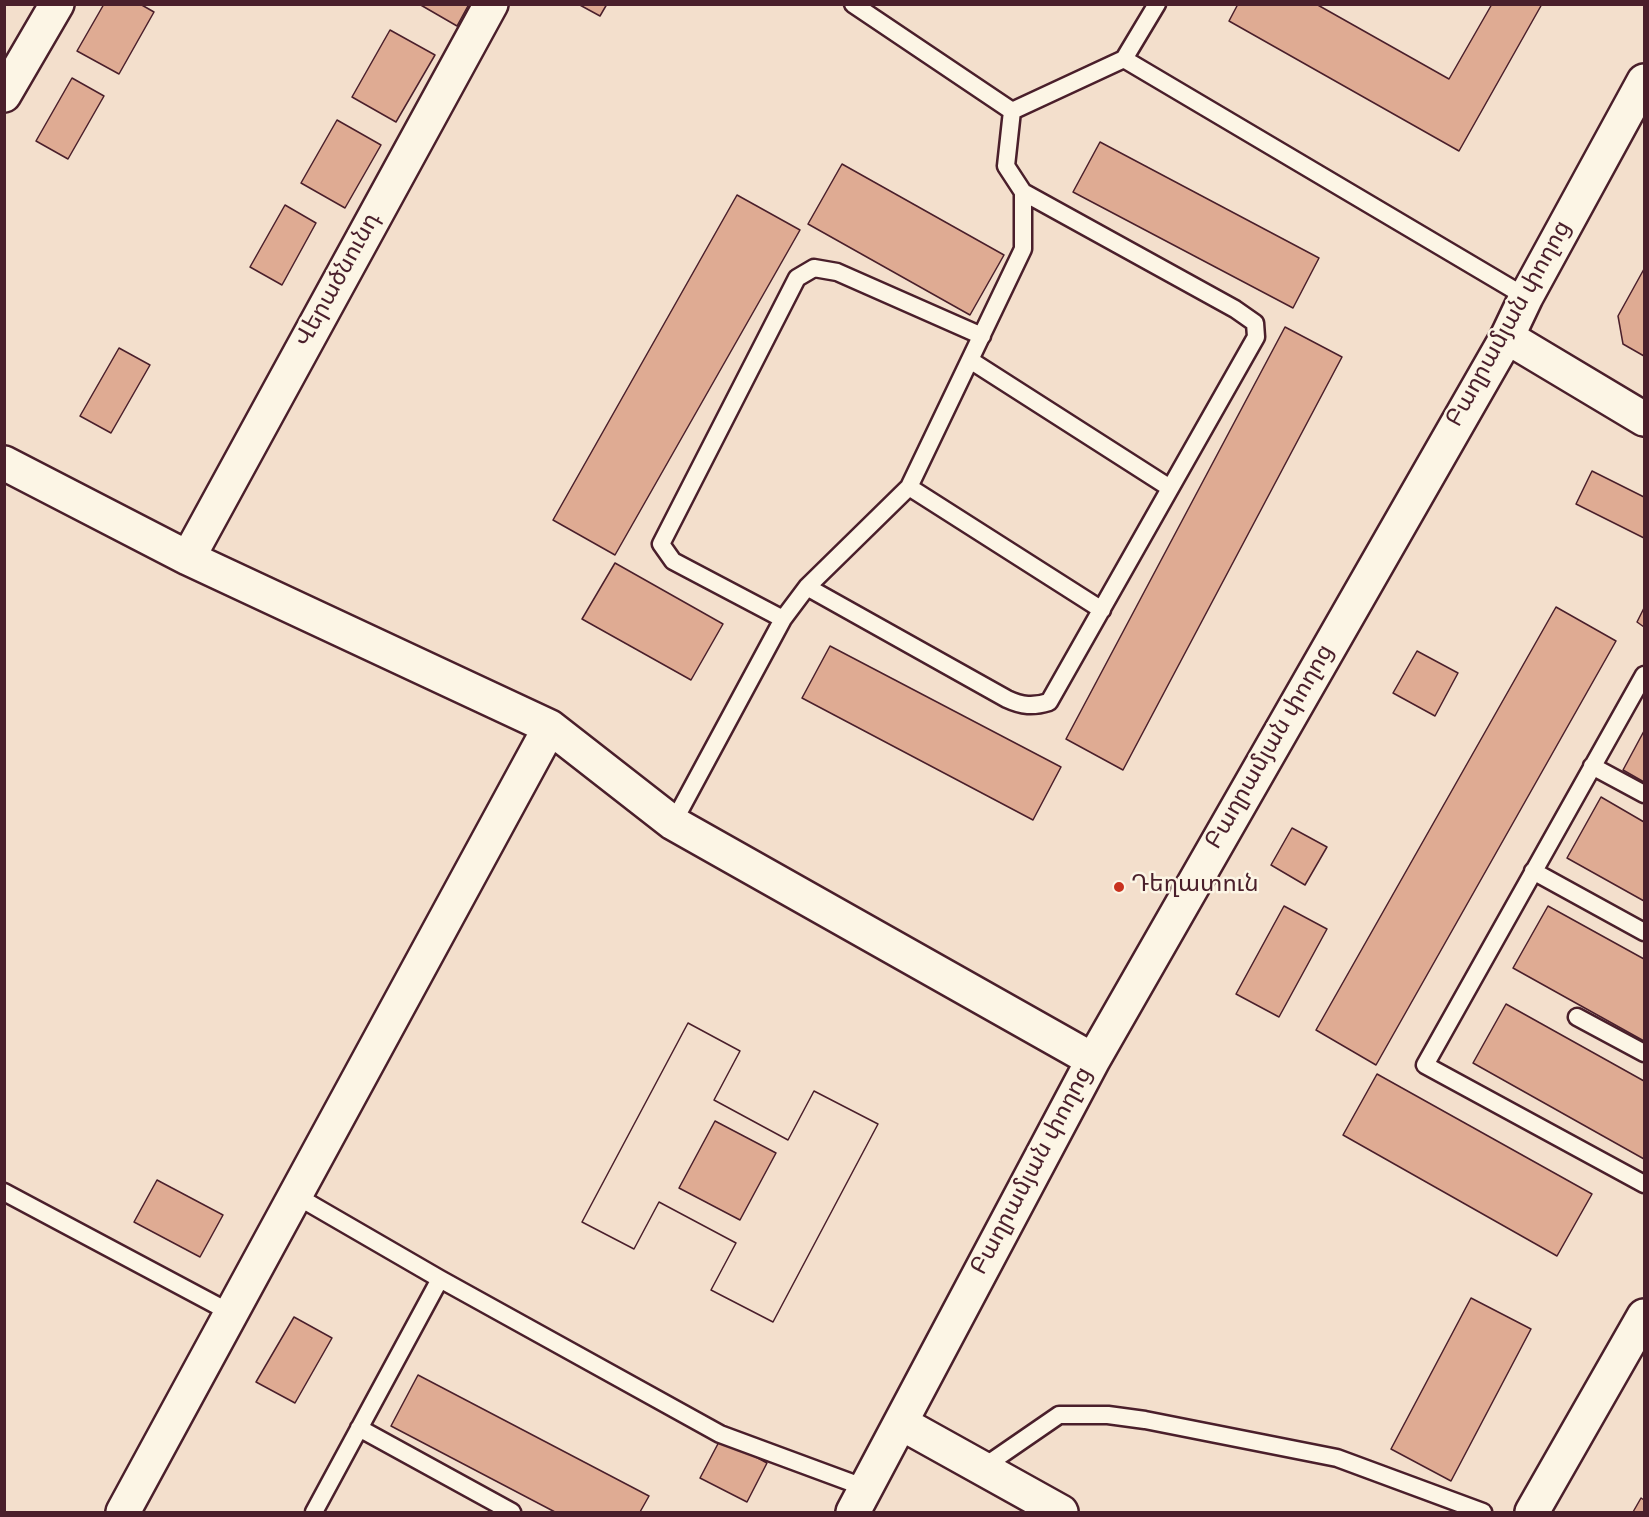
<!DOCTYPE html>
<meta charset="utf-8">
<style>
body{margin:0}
#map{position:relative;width:1649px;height:1517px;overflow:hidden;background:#f3dfcc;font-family:"Indie Flower",sans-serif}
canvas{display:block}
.frame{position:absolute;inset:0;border:6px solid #4a1f2b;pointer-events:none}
</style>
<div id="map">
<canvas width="1649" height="1517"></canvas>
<div class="frame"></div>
</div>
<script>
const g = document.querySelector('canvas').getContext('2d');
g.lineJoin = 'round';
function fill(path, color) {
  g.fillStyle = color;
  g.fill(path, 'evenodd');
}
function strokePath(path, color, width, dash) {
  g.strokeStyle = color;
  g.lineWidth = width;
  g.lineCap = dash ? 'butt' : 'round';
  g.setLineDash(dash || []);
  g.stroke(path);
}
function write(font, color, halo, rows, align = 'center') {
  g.font = font + ' "Indie Flower","Noto Sans Armenian",sans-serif';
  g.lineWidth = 5;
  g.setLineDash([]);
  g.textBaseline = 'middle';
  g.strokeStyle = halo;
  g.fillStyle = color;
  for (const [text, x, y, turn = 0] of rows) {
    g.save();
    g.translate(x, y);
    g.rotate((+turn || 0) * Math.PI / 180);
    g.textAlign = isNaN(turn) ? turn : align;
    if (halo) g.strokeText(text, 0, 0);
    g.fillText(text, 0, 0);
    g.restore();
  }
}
const building = new Path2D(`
 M104,4H140L154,12L119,74L77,51Z
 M419,4H469L457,26Z
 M578,4H607L600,16Z
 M1238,4H1316L1449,79L1492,4H1542L1459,151L1229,21Z
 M390,30L435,55L396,122L352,97Z
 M72,78L104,96L68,159L36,141Z
 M337,120L381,145L345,208L301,183Z
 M1100,142L1319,258L1293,308L1073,192Z
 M842,164L1004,255L970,315L808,224Z
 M737,195L800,230L615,555L553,520Z
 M285,205L316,223L282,285L250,267Z
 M1644,269V356L1623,344L1618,316Z
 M1285,327L1342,357L1123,770L1066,739Z
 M119,348L150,365L111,433L80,416Z
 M1592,471L1644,497V538L1576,504Z
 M615,563L723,624L691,680L582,619Z
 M1556,607L1616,641L1376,1065L1316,1030Z
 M1644,608V627L1637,622Z
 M830,646L1061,767L1033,820L802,698Z
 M1417,651L1458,673L1435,716L1393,693Z
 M1644,731V782L1623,770Z
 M1601,797L1644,822V901L1567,858Z
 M1292,828L1327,847L1305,885L1271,865Z
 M1284,906L1327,929L1279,1017L1236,994Z
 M1548,906L1644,959V1041L1513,968Z
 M1506,1004L1644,1081V1159L1473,1063Z
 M688,1023L740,1051L714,1100L788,1140L814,1091L878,1124L773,1322L711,1290L736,1243L659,1202L634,1249L582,1222ZM715,1121L776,1153L740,1220L679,1188Z
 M688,1023L740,1051L714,1100L788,1140L814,1091L878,1124L773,1322L711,1290L736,1243L659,1202L634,1249L582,1222Z
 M1377,1074L1592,1194L1557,1256L1343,1135Z
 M157,1180L223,1215L200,1257L134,1222Z
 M1471,1298L1531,1329L1451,1481L1391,1449Z
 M294,1317L332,1338L295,1403L256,1382Z
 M418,1375L649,1496L640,1512H555L391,1426Z
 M721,1438L767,1463L747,1502L700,1478Z
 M1641,1498L1644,1500V1512H1633Z`);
fill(building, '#dfab93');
strokePath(building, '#4a1f2b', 1.5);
const service = new Path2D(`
 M853,4L1012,111L1124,59L1526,297
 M1124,59L1157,4
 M970,360L1170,488
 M909,487L1102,610
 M807,587L1007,699C1022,706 1033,707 1049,702L1256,337L1255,323L1235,309L1023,192
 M783,619L673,561L661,544L797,278L814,268L837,272L982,336
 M1644,675L1425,1065L1644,1184
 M1592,766L1644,794
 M673,823L783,619L807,587L909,487L1023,249V192L1006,166L1012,111
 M1533,871L1644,932
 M1577,1017L1644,1053
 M4,1192L231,1313
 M295,1195L440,1279L720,1434L866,1488
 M359,1428L512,1512
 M982,1468L1059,1415H1108L1145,1420L1337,1458L1483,1512
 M314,1512L440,1279`);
const minor = new Path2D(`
 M4,95L57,4
 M4,463L188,558L550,727L673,823L1093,1060
 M188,558L491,4
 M901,1423L1061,1512
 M123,1512L550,727
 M853,1512L1093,1060L1507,337L1526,297L1644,81
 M1532,1512L1644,1316`);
const tertiary = new Path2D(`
 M1507,337L1644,419`);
strokePath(service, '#4a1f2b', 21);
strokePath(minor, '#4a1f2b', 38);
strokePath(tertiary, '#4a1f2b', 38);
strokePath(service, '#fcf5e5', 16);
strokePath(minor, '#fcf5e5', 33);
strokePath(tertiary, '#fcf5e5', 33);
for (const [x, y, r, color] of [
 [1119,887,6,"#c8321e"]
]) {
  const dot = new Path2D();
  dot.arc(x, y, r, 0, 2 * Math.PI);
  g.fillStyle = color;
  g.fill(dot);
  strokePath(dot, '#fcf5e5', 2);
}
write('24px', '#4a1f2b', '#fcf5e5', [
 ["Վերածնունդ",340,281,-61],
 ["Բաղրամյան փողոց",1511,325,-61],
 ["Բաղրամյան փողոց",1272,748,-60],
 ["Բաղրամյան փողոց",1034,1172,-62]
]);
write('24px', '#4a1f2b', '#fcf5e5', [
 ["Դեղատուն",1131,887]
], 'left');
</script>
